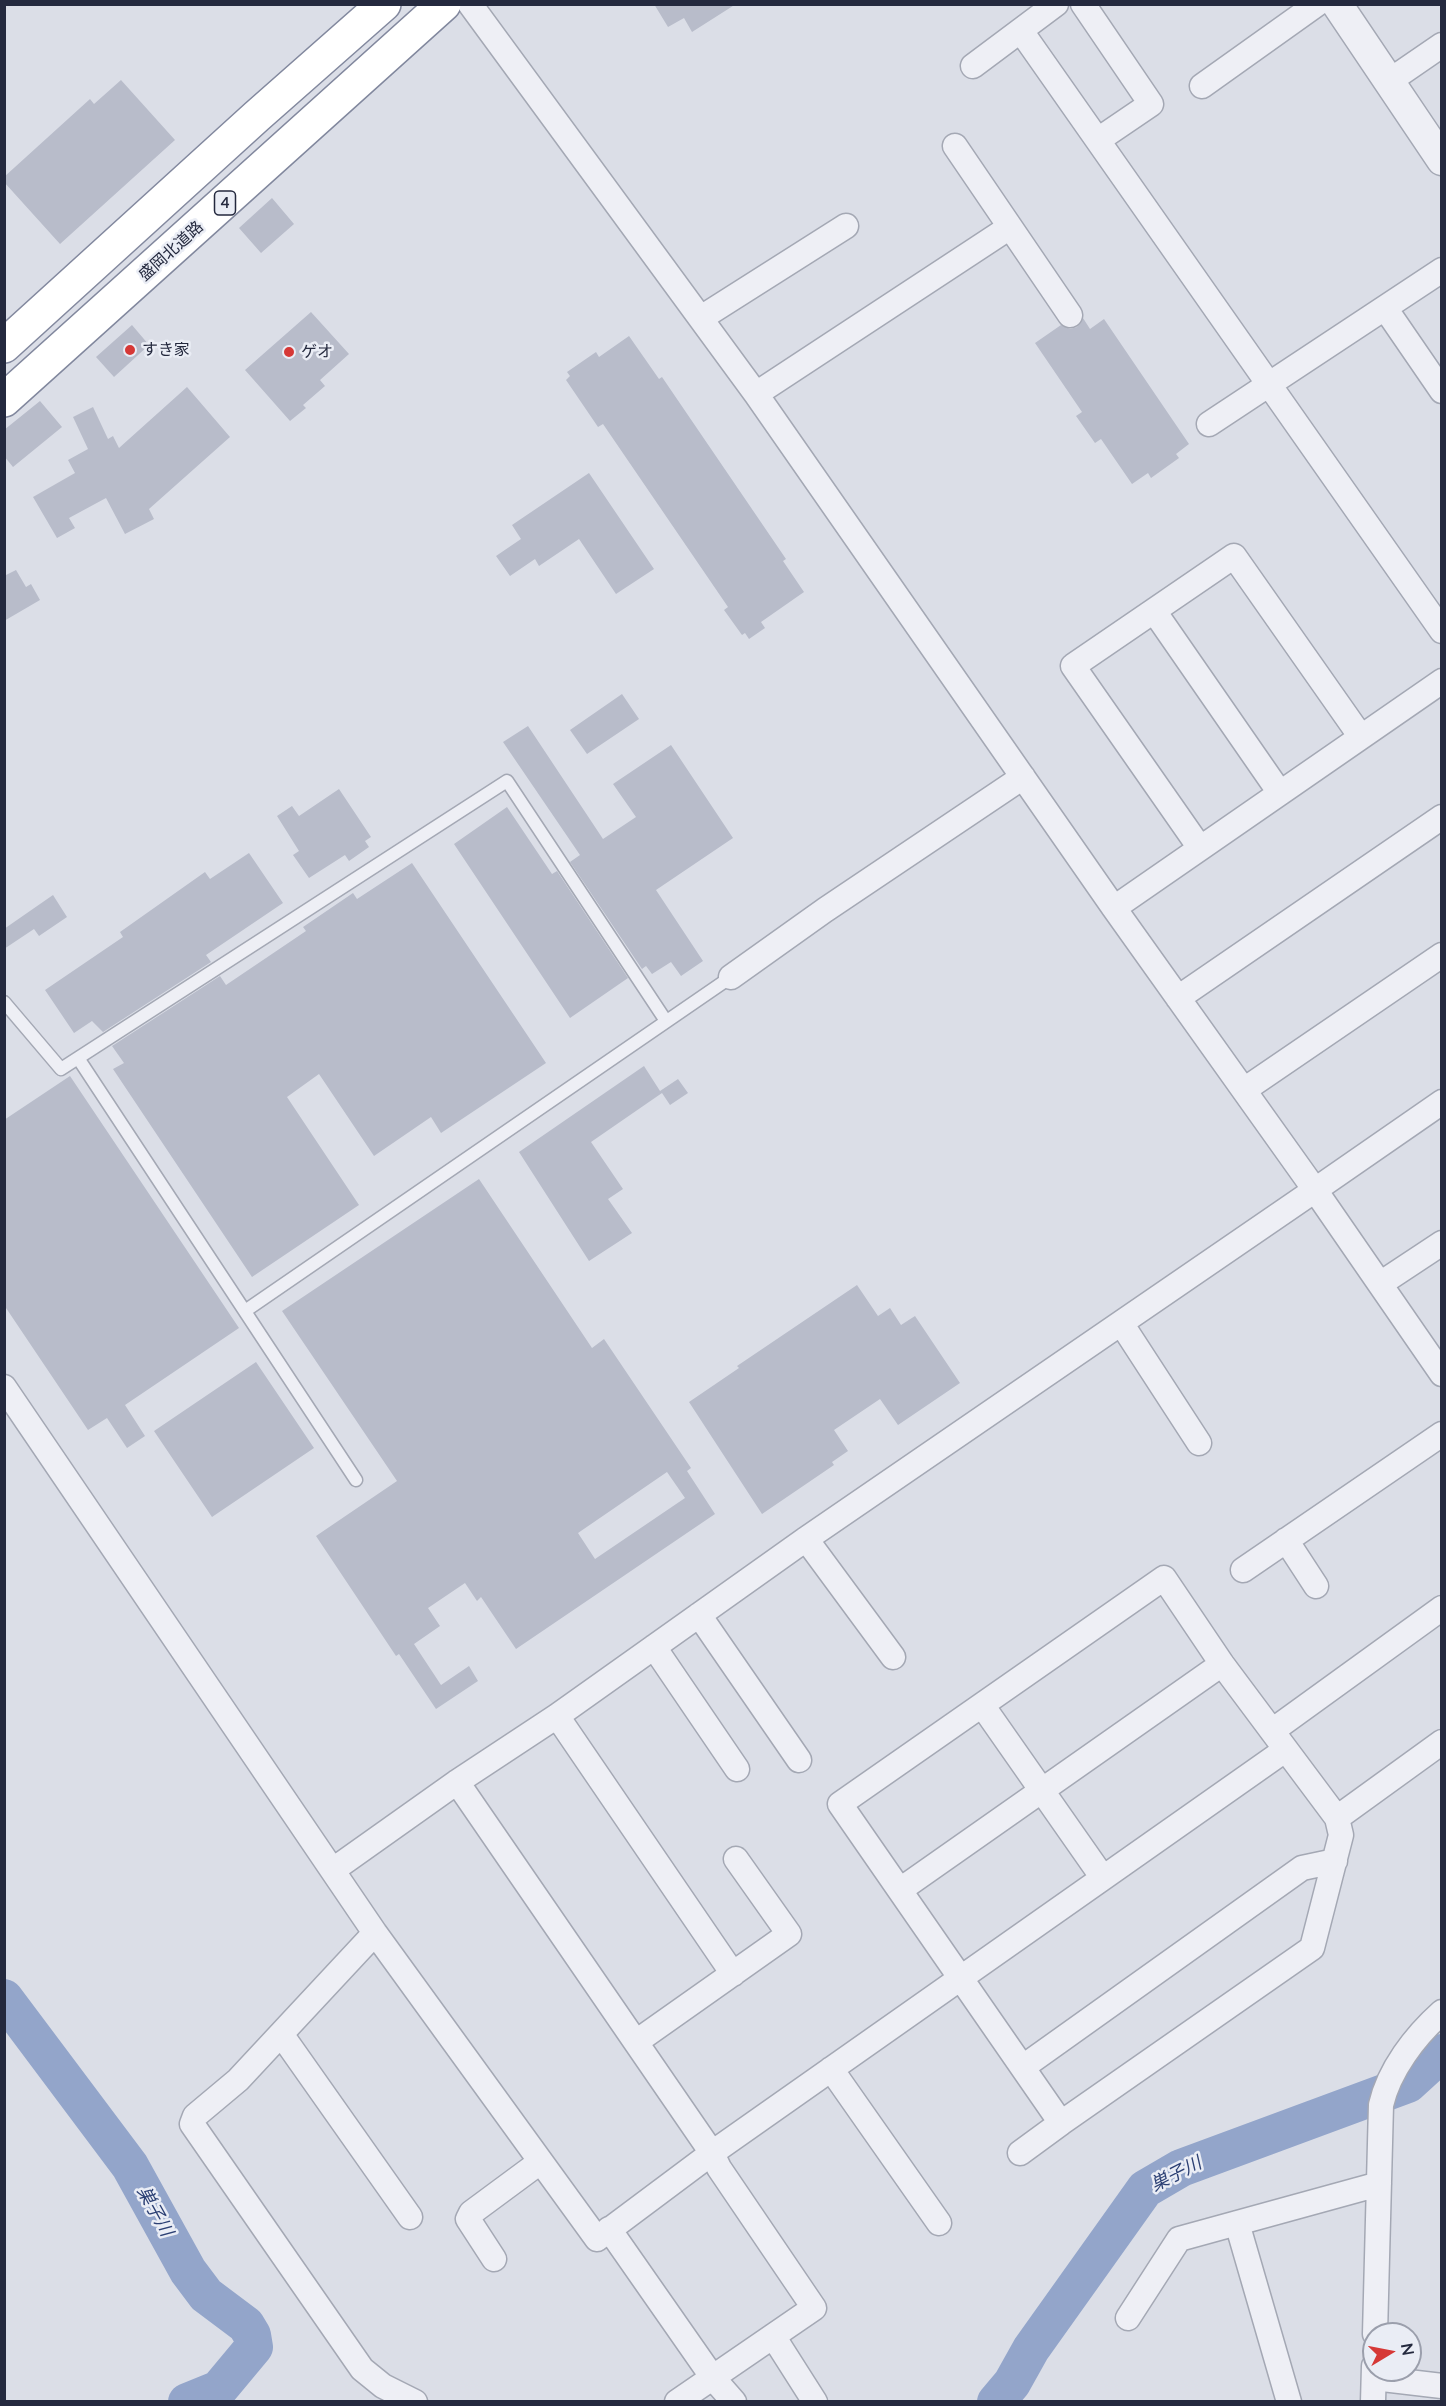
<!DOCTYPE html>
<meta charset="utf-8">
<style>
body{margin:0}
#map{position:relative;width:1446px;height:2406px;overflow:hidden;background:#dbdee7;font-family:Lato,sans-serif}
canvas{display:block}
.frame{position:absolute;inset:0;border:6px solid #24293e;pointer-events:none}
.north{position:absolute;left:1362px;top:2322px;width:60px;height:60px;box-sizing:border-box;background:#eaedf5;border:2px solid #9b9fac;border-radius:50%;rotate:80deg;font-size:16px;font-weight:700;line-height:24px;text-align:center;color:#24293e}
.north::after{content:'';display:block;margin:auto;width:21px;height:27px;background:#d63836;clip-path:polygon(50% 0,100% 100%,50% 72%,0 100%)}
</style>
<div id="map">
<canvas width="1446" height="2406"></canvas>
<div class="frame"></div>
<div class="north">N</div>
</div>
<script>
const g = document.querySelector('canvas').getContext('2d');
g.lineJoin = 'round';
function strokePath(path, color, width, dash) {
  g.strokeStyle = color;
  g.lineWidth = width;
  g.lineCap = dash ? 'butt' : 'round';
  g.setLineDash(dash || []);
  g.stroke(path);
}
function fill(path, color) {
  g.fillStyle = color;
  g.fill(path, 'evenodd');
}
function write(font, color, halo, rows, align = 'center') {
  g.font = font + ' Lato,"Noto Sans JP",sans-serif';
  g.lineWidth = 5;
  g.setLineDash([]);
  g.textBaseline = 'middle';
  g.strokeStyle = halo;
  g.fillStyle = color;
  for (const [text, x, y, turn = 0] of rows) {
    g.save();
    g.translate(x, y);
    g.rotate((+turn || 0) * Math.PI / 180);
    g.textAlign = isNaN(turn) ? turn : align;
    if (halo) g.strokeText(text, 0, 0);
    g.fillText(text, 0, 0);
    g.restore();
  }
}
strokePath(new Path2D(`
 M4,1998L130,2166L188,2271L206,2295L246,2325L252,2335L254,2347L219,2389L187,2402
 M996,2402L1012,2383L1031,2349L1145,2189L1181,2168L1408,2084L1442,2053`), '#93a5ca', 38);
fill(new Path2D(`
 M654,4H736L692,32L684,18L668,27Z
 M121,80L175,140L60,244L4,182V177L90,99L94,104Z
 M272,198L294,224L261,253L239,228Z
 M311,312L349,354L320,380L325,386L303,405L306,408L290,421L245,370Z
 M1083,318L1090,329L1104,319L1189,444L1176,454L1179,458L1151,478L1148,473L1132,484L1101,439L1095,443L1076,416L1082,412L1035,343L1061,325L1070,329L1077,327Z
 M132,325L149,345L114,377L96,357Z
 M629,336L659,379L662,377L786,559L783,561L804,592L761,622L765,628L749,639L745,633L742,635L724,610L728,607L603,424L598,427L566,380L570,376L567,372L596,352L599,357Z
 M187,387L230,437L149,509L154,519L125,534L106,498L69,518L75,528L57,538L33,497L75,473L68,460L88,449L73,417L93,407L108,439L113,436L119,448Z
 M40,401L62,427L13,467L4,456V430Z
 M589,473L654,569L616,594L579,539L539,566L535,559L510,576L496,556L521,539L512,525Z
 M16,570L26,587L31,584L40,600L4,621V576Z
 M622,694L639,719L587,754L570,730Z
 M528,726L603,839L636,817L613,784L671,745L733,838L656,890L703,961L681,976L671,962L652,974L646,966L642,969L570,862L580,855L503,742Z
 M339,789L371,837L365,841L369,847L349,861L345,855L309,878L293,855L299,851L277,816L292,806L299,816Z
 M507,807L552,874L557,871L628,978L570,1018L454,844Z
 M249,853L283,903L206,955L211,962L103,1032L92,1021L74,1033L45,990L123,937L120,932L205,872L210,879Z
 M412,863L546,1063L441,1133L431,1117L374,1156L319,1074L287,1097L359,1205L252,1277L113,1069L124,1063L112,1046L220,976L226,985L306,931L303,927L353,893L357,899Z
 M53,895L67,917L39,936L34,929L4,949V929Z
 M644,1066L660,1091L678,1079L688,1093L670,1105L662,1093L591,1142L623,1189L608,1199L632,1233L589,1261L519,1152Z
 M70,1076L239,1328L125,1405L145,1436L127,1448L107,1418L88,1430L4,1305V1120Z
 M479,1179L592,1348L604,1339L691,1468L687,1471L715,1514L516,1649L481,1597L477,1601L465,1583L428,1608L440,1626L414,1644L441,1685L469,1666L478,1681L436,1709L399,1654L396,1656L316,1536L397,1481L282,1311ZM667,1472L685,1498L595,1559L578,1533Z
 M857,1285L878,1316L890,1308L901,1325L915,1316L960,1383L898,1425L880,1399L834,1430L848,1451L832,1462L834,1465L762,1514L689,1402L739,1368L737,1366Z
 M256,1362L314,1448L212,1517L154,1431Z`), '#b8bcca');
const service = new Path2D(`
 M4,1002L61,1069L78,1058
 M245,1311L731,977
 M356,1480L78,1058L507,781L666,1021`);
const minor = new Path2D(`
 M470,4L756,394L1114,908L1315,1190L1442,1102
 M1083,4L1151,104L1098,140
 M1021,31L1442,631
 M973,66L1056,4
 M1388,82L1442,45
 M1202,86L1317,4
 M955,146L1070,315
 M1385,308L1442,391
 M701,318L846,226
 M756,394L1010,227
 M1209,424L1442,270
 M1154,611L1280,793
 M1200,848L1073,666L1234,556L1361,737
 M1114,908L1442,681
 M731,977L825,910L1023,777
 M1178,998L1442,817
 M1244,1090L1442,955
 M1380,1284L1442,1243
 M1121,1323L1199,1443
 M4,1387L375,1933L597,2239L712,2153L1285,1750
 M806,1539L893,1657
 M1286,1540L1316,1586
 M1243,1570L1442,1434
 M1164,1578L1222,1664L1337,1818L1341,1835L1312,1948L1061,2123L840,1804Z
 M699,1615L799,1760
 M654,1647L737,1769
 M982,1705L1103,1878
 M557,1716L733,1974
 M1272,1731L1442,1608
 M457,1782L712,2153L719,2168L814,2308L677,2402
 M1337,1818L1442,1742
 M333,1870L457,1782L557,1716L806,1539L1315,1190L1442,1374
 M900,1890L1222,1664
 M375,1933L238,2080L195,2116L192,2124L362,2369L383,2386L415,2402
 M281,2034L410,2217
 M636,2042L789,1934L736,1859
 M1023,2067L1302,1868L1335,1861
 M831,2069L939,2223
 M1020,2153L1061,2123
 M1237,2223L1289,2402
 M609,2229L713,2378L734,2402
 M494,2259L468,2219L471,2213L540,2162
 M1128,2318L1179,2239L1379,2184
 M1375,2334L1381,2105C1389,2070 1415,2036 1442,2012
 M773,2336L815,2402
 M1374,2378L1442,2386
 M1373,2402L1374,2366`);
const tertiary = new Path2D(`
 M1337,4L1442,160`);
const trunk = new Path2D(`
 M4,346L257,116L384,4
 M4,400L444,4`);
strokePath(service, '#a4a8b4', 15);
strokePath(minor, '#a4a8b4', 27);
strokePath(tertiary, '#a4a8b4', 33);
strokePath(trunk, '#82889e', 36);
strokePath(service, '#eeeff5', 12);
strokePath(minor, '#eeeff5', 24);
strokePath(tertiary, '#eeeff5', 30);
strokePath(trunk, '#fff', 33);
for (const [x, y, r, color] of [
 [130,350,6,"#d63836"],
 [289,352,6,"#d63836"]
]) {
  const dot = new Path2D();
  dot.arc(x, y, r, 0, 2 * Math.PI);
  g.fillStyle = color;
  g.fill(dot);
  strokePath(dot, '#eaedf5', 2);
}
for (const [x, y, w] of [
 [225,203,21]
]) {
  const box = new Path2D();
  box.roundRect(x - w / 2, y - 12, w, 24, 4.5);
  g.fillStyle = '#eaedf5';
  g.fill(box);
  strokePath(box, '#24293e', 1.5);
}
write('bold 15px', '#24293e', null, [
 ["4",225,203]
]);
write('16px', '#24293e', '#eaedf5', [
 ["盛岡北道路",171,251,-42]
]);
write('16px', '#24293e', '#eaedf5', [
 ["すき家",142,350],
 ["ゲオ",301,352]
], 'left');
write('italic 18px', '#2c4074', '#eaedf5', [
 ["巣子川",1176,2174,-27],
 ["巣子川",155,2211,61]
]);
</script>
